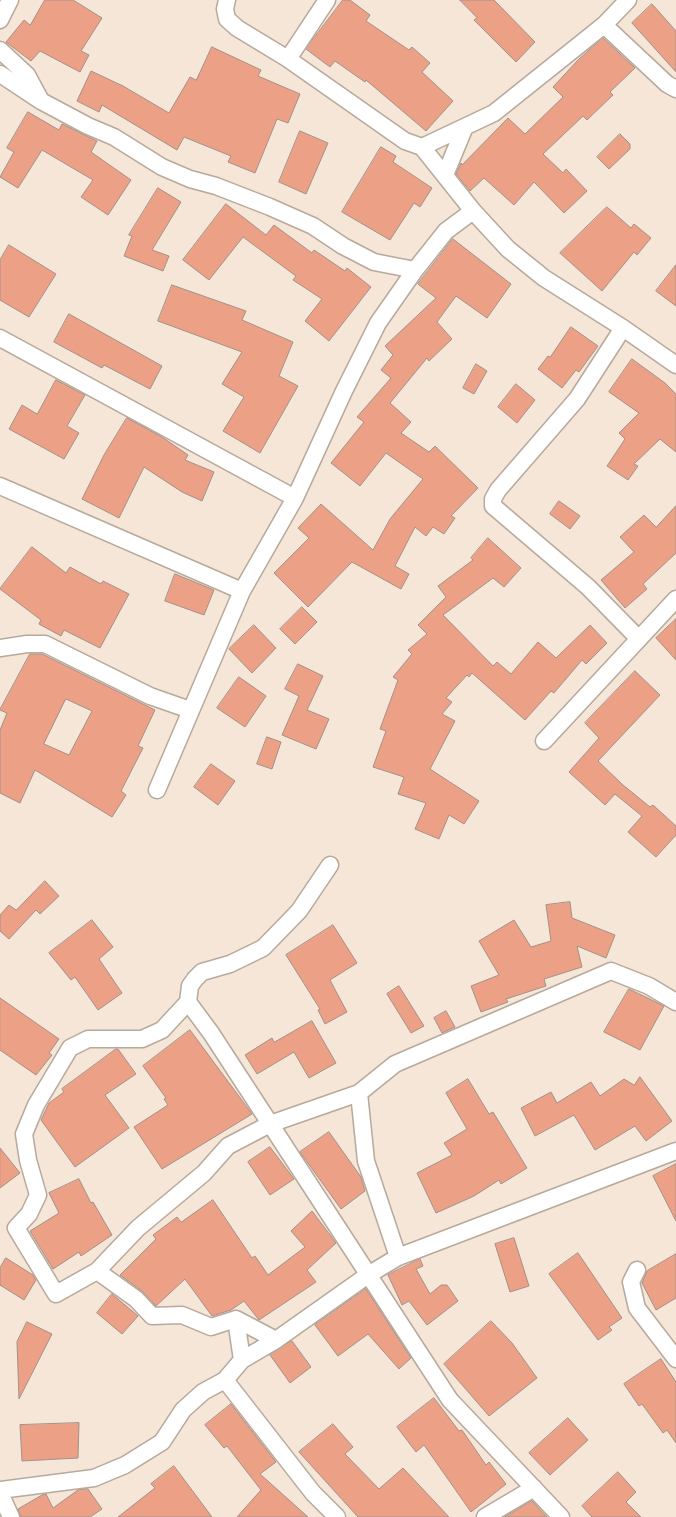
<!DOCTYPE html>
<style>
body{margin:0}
canvas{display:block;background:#f5e6d7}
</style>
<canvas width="676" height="1517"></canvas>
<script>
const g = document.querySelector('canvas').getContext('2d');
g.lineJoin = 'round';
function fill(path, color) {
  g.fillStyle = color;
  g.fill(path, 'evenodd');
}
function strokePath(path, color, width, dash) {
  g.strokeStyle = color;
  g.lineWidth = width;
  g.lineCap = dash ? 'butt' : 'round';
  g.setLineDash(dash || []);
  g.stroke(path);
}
const building = new Path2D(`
 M45,0H73L102,18L81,51L89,55L80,72L40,51L31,61L6,42L24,20L30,25Z
 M343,0H350L370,15L366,21L409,50L412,47L430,63L422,72L453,101L426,131L366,80L365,82L335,61L330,67L306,49Z
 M460,0H494L535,42L516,62L474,20L477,18Z
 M652,4L676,31V72L632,23Z
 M603,38L635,68L610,92L613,95L587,120L583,116L543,154L563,173L566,169L587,191L564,213L534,182L514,205L484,178L470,191L456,174L461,163L462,165L508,118L525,134L563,97L553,87L578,60Z
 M212,47L261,70L258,76L300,94L288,123L277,119L255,173L228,162L231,156L184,137L177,150L102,105L99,112L77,101L91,71L123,86L169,113L190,77L196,80Z
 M28,112L59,130L62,124L97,141L91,152L131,180L108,215L81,197L93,180L42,150L18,188L0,177L14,152L7,148Z
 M300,131L328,143L306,194L279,182Z
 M620,134L630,144V149L609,169L597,157Z
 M381,147L396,156L393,162L432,188L420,207L414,203L390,240L342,212Z
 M158,188L181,202L152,250L169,256L163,271L124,256L132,236L129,235Z
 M226,204L266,235L274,225L312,253L314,250L345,271L347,268L371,287L329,341L305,321L322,299L293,280L296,276L243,237L209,280L183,260Z
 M607,207L631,228L634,224L651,238L637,255L634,252L602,291L560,253Z
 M453,239L511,284L487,318L456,296L437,322L452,339L429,361L427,358L390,403L411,422L401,433L429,452L435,446L478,488L451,516L455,518L444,534L433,527L426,536L415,527L395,566L409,574L401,589L352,562L308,607L274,573L309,538L298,528L321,504L373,550L390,519L423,479L386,453L360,486L331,463L364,422L357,417L391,378L381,370L393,355L385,346L436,298L418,284Z
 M9,245L56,274L29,317L0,300V260Z
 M676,265V306L656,291Z
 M172,285L246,311L242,320L293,342L279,376L298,386L260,453L223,431L244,397L222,384L242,352L158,321Z
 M69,314L162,366L150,389L104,365L102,368L54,342Z
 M571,327L598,346L579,372L576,370L562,388L538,369L548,356L550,357Z
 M632,359L665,383L676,394V452L660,439L634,464L638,466L628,480L607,466L625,439L619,433L639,413L609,392Z
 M476,364L487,371L474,394L463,388Z
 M56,380L85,395L67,426L79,433L64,459L9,429L22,405L37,414Z
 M516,384L535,400L517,423L498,407Z
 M127,418L162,437L188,455L185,460L214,472L202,501L182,492L144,467L119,518L82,499L104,455Z
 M559,501L580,516L570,529L550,514Z
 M676,506V553L643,584L647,589L625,608L601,580L634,552L620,537L644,515L656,527Z
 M488,538L521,568L504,587L493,578L443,615L493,666L497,662L511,674L538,642L556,658L590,625L607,643L586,664L582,660L554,693L551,691L525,720L472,673L469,677L467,675L446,698L452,702L442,714L455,721L430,769L479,801L464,824L449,815L439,839L415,829L426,803L398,794L404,777L373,767L386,731L380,729L398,680L393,677L412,654L408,650L427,634L418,625L446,597L438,586L473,560L471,558Z
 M32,547L66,573L70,567L101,584L103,581L129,594L100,648L64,630L61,636L39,624L41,620L0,589Z
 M175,574L214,590L204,615L165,601Z
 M302,607L317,622L295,644L280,629Z
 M676,619V660L656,638Z
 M254,625L276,648L252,673L229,649Z
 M30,654H42L155,710L138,746L143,748L121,791L126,795L112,817L35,770L20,803L0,793V730L7,713L0,710ZM66,699L92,711L69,755L44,744Z
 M298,664L323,676L307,710L329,719L316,749L282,735L299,696L285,689Z
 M635,671L660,695L598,761L623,785L650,807L653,805L676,826V835L656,857L628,832L642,816L615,794L605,805L569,772L599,738L585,723Z
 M239,677L266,696L245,727L217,708Z
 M267,737L281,742L272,769L257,764Z
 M211,764L235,781L218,805L194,787Z
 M45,881L59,896L40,914L36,910L9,939L0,931V915L9,905L16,910Z
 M570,902L572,918L615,935L606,958L577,946L582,967L544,979L546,986L506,999L508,1002L481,1012L471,986L499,975L479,941L514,920L531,947L551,941L546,905Z
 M92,920L113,947L99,959L122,993L98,1010L75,977L71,980L49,953Z
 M333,925L357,963L330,980L347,1012L325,1024L318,1010L320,1009L286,955Z
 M399,986L424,1026L411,1033L387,994Z
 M629,989L664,1006L640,1050L604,1032Z
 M0,998L59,1039L49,1053L52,1055L36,1075L0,1050Z
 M446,1011L455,1027L442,1033L434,1018Z
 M312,1021L336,1063L309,1078L294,1052L257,1074L245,1055L272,1038L274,1042Z
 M190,1030L252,1114L162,1169L134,1127L168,1105L164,1099L166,1098L143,1066Z
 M116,1049H118L136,1074L105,1095L129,1128L75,1167L41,1120L49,1103L64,1092L62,1089Z
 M640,1077L672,1121L646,1141L635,1126L595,1150L574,1115L535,1136L521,1108L551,1092L557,1103L591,1082L600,1096L624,1079L634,1085Z
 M468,1079L489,1114L493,1112L527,1168L501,1184L499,1180L474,1196L436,1213L417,1173L452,1155L444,1143L467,1129L446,1093Z
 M329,1132L361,1177L365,1191L341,1209L300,1152Z
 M270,1147L294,1179L270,1195L248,1162Z
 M0,1148L20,1173L0,1188Z
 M676,1164V1221L653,1176Z
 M79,1179L91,1203L93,1202L112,1235L81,1256L79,1252L53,1269L30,1231L59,1213L49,1193Z
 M213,1200L252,1258L255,1256L268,1275L305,1247L291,1231L312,1211L336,1243L307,1270L316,1282L259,1320L244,1301L231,1310L212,1316L185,1279L156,1306L142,1291L120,1275L156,1239L153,1235L177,1217L181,1222Z
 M514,1238L529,1286L510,1292L495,1244Z
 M578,1253L622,1318L609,1327L612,1330L598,1340L549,1274Z
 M676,1254V1298L656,1310L642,1283L647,1271Z
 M6,1258L33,1275L36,1280L24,1300L0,1285V1268Z
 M420,1259L423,1266L416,1269L430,1294L441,1285H447L458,1301L427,1325L409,1301L402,1305L388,1275Z
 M366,1289L411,1358L399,1369L368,1334L338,1356L315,1325Z
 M112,1294L138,1316L122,1334L97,1313Z
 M491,1321L512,1343L537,1378L489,1416L444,1364Z
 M27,1322L52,1334L19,1399L17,1342Z
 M292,1341L311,1367L290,1383L270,1355Z
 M661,1359L676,1382V1443L667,1430L663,1433L642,1404L639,1406L624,1384Z
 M434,1398L459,1431L462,1430L486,1465L489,1462L506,1484L471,1512L424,1445L416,1452L397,1427Z
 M231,1404L276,1462L260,1474L308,1517H237L261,1490L227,1446L224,1448L205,1425Z
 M568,1418L588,1440L550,1475L529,1453Z
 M79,1423L78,1458L22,1461L20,1425Z
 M333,1424L353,1447L345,1454L379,1489L403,1468L449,1517H358L299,1452Z
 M174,1466L212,1517H118L155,1488L151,1484Z
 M618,1472L636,1492L626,1502L641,1517H592L582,1506Z
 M88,1489L102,1509L90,1517H21L18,1509L42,1495L46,1494L53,1508L78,1490Z
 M532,1501L547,1517H505Z`);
fill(building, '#eca186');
strokePath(building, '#a39089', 1);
const minor = new Path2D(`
 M227,0L225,9L227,19L237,28L288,59L405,141L422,147L473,211L508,249L544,278L623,328L676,365
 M0,20L10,0
 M604,25L667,84L676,89
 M0,50L27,75L40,99
 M288,59L327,0
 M0,74L41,101L88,126L114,137L162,167L190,179L216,186L270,207L313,226L343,246L374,262L415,270
 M422,147L494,113L604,25L628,0
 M445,175L464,129
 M623,328L577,399L498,490L493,499V506L588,587L639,639
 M0,338L295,498
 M0,486L242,591
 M0,648L27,644H45L150,696L190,710
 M544,741L676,599
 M157,790L242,591L295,498L344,391L378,323L415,270L446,231L473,211
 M330,865L299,911L263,948L230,964L202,972L195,979L190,986L188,1002L162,1030L142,1039H88L70,1048L36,1105L24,1134L28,1160L38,1195L29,1214L16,1228L56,1294L97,1271L138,1228L204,1173L228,1146L270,1124L359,1093L395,1064L611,971L649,986L676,1002
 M188,1002L211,1033L450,1400L561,1517
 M359,1093L366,1161L398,1257
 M637,1270L631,1282L637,1308L676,1359
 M97,1271L136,1299L152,1316L182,1315L211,1327L236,1319L276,1340
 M236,1319L242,1360
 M225,1380L313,1493L337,1517
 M0,1490L94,1478L125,1465L162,1442L183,1410L203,1392L225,1380L242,1360L276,1340L368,1275L398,1257L676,1151
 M0,1493L11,1517
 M485,1517L534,1488`);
strokePath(minor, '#b7a99b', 19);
strokePath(minor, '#fff', 16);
</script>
